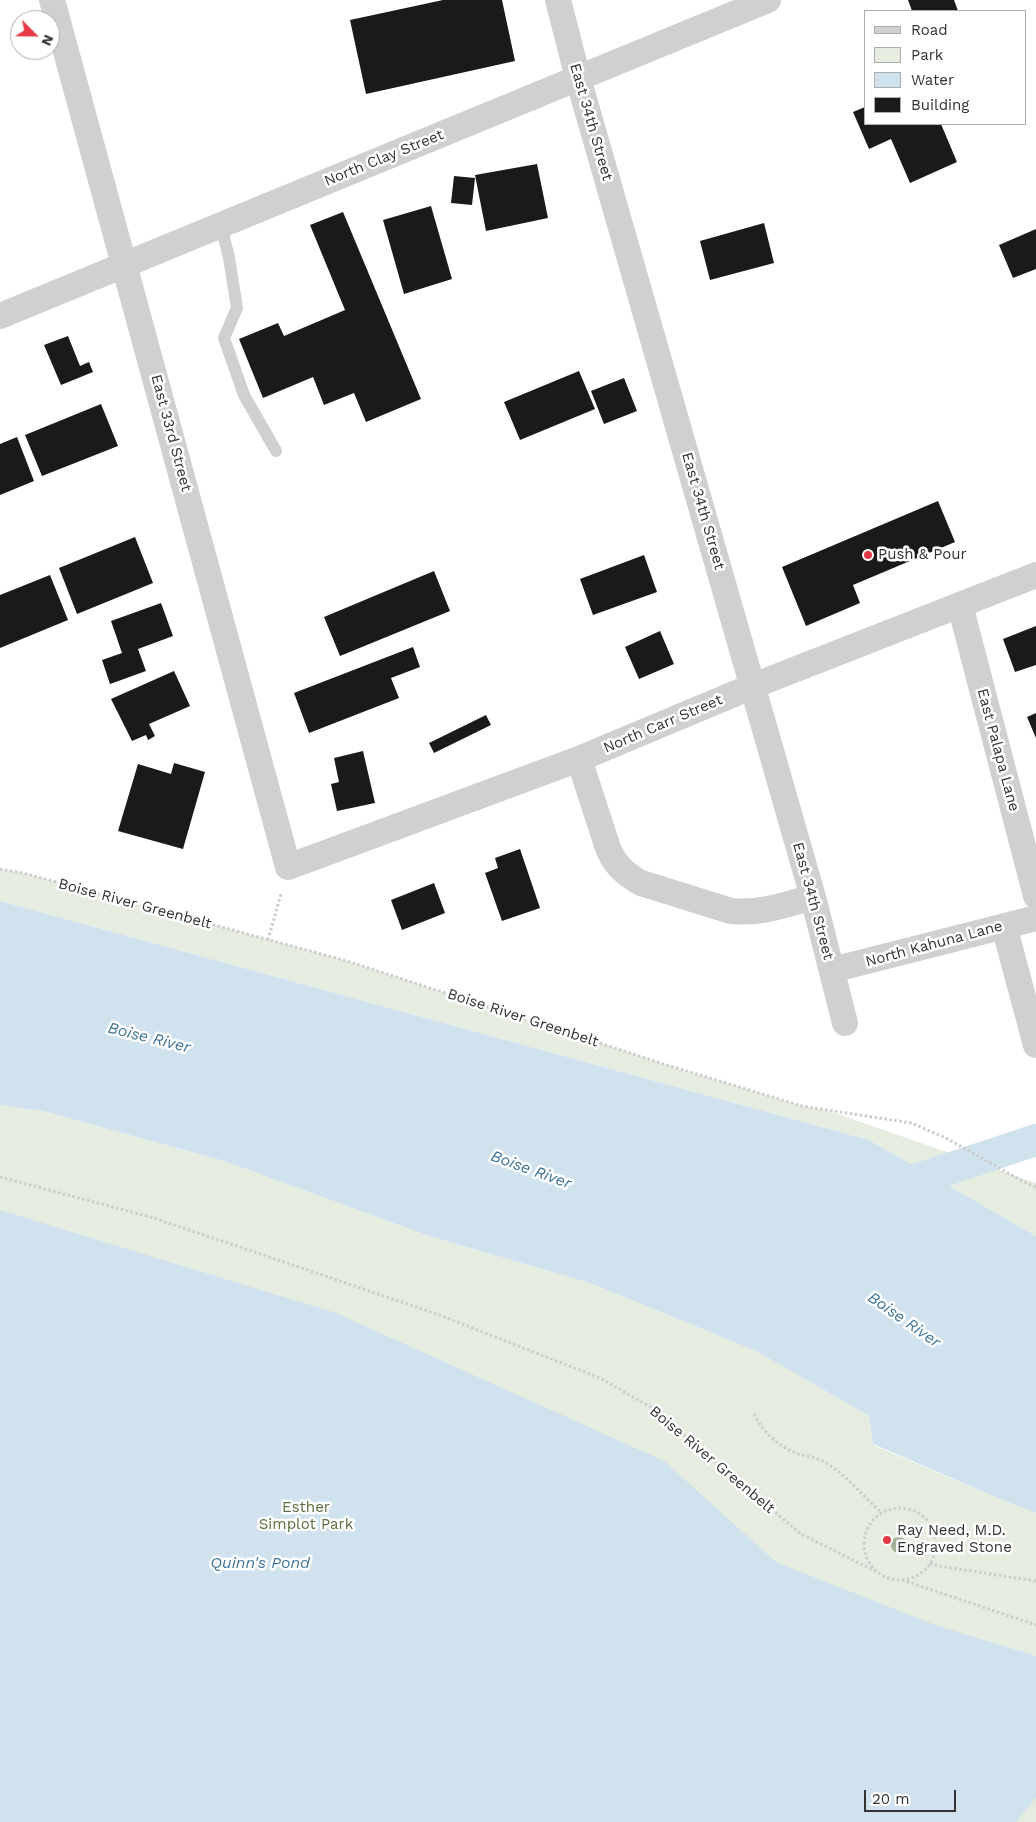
<!DOCTYPE html>
<style>
body{margin:0}
#map{position:relative;width:1036px;height:1822px;overflow:hidden;background:#fff;font-family:"Work Sans",sans-serif}
canvas{display:block}
.legend{position:absolute;left:864px;top:10px;width:162px;height:115px;box-sizing:border-box;background:#fff;border:1px solid #adadad;margin:0;padding:6px 9px;list-style:none;font-size:15px;color:#333}
.legend li{display:flex;align-items:center;gap:10px;height:25px}
.legend b{width:25px;border:1px solid #adadad}
.north{position:absolute;left:10px;top:10px;width:50px;height:50px;box-sizing:border-box;background:#fff;border:1px solid #adadad;border-radius:50%;rotate:113deg;font-size:14px;font-weight:700;line-height:20px;text-align:center;color:#333}
.north::after{content:'';display:block;margin:auto;width:18px;height:22px;background:#e63946;clip-path:polygon(50% 0,100% 100%,50% 72%,0 100%)}
.scale{position:absolute;left:864px;top:1790px;width:92px;height:22px;box-sizing:border-box;border:2px solid #333;border-top:0;padding-left:6px;font-size:15px;line-height:18px;white-space:nowrap;color:#333;-webkit-text-stroke:4px #fff;paint-order:stroke}
</style>
<div id="map">
<canvas width="1036" height="1822"></canvas>
<ul class="legend">
<li><b style="height:6px;background:#d0d0d0"></b>Road</li>
<li><b style="height:14px;background:#e6ecdf"></b>Park</li>
<li><b style="height:14px;background:#cfe2ee"></b>Water</li>
<li><b style="height:14px;background:#1a1a1a"></b>Building</li>
</ul>
<div class="north">N</div>
<div class="scale">20 m</div>
</div>
<script>
const g = document.querySelector('canvas').getContext('2d');
g.lineJoin = 'round';
function fill(path, color) {
  g.fillStyle = color;
  g.fill(path, 'evenodd');
}
function strokePath(path, color, width, dash) {
  g.strokeStyle = color;
  g.lineWidth = width;
  g.lineCap = dash ? 'butt' : 'round';
  g.setLineDash(dash || []);
  g.stroke(path);
}
function write(font, color, halo, rows, align = 'center') {
  g.font = font + ' "Work Sans",sans-serif';
  g.lineWidth = 5;
  g.setLineDash([]);
  g.textBaseline = 'middle';
  g.strokeStyle = halo;
  g.fillStyle = color;
  for (const [text, x, y, turn = 0] of rows) {
    g.save();
    g.translate(x, y);
    g.rotate((+turn || 0) * Math.PI / 180);
    g.textAlign = isNaN(turn) ? turn : align;
    if (halo) g.strokeText(text, 0, 0);
    g.fillText(text, 0, 0);
    g.restore();
  }
}
fill(new Path2D(`
 M0,869L23,873L347,961L667,1065L802,1106L829,1111L1036,1183V1236L869,1140L0,901Z
 M0,1105L43,1111L224,1161L429,1236L590,1283L756,1351L869,1416L873,1445L1002,1500L1036,1513V1822H0Z`), '#e6ecdf');
fill(new Path2D(`
 M0,901L869,1140L1036,1236V1513L1002,1500L873,1444L869,1416L756,1351L590,1283L429,1236L224,1161L43,1111L0,1105Z
 M0,1210L336,1313L664,1461L776,1562L935,1625L1036,1656V1798L1016,1822H0Z`), '#cfe2ee');
strokePath(new Path2D(`
 M890,1190L892,1188L1036,1140`), '#cfe2ee', 32);
fill(new Path2D(`
 M443,0H502L515,61L366,94L350,20Z
 M908,0H954L958,11H912Z
 M865,107V124H941L957,162L910,183L891,139L869,149L853,112Z
 M537,164L548,218L486,231L475,175Z
 M454,176L475,178L472,205L451,203Z
 M431,206L452,279L404,294L383,220Z
 M343,212L421,399L366,422L354,393L324,405L313,377L263,398L239,339L278,323L284,336L345,310L310,225Z
 M764,223L774,263L710,280L700,241Z
 M1036,229V269L1013,278L999,245Z
 M68,336L80,366L89,362L93,372L61,385L44,345Z
 M579,371L595,409L520,440L504,402Z
 M624,378L637,411L604,424L591,391Z
 M101,404L118,446L42,476L25,435Z
 M17,437L34,481L0,495V444Z
 M938,501L955,542L853,585L860,603L806,626L782,567Z
 M135,537L153,583L77,614L59,568Z
 M644,555L657,592L593,615L580,579Z
 M434,571L450,611L340,656L324,617Z
 M50,575L68,620L0,648V595Z
 M161,603L173,636L138,649L146,671L110,684L102,660L122,653L111,621Z
 M1036,626V665L1015,672L1003,639Z
 M660,631L674,664L639,679L625,647Z
 M413,647L420,667L391,678L399,698L309,733L294,693Z
 M174,671L190,706L149,724L155,736L148,740L146,735L132,741L111,699Z
 M1036,713V738L1027,717Z
 M486,715L491,725L434,753L429,743Z
 M363,751L375,803L337,811L331,784L339,782L334,758Z
 M174,763L205,772L183,849L118,831L138,764L171,774Z
 M520,849L540,908L502,921L485,873L498,868L495,858Z
 M434,883L445,913L402,930L391,900Z`), '#1a1a1a');
strokePath(new Path2D(`
 M0,869L23,873L347,961L667,1065L802,1106L911,1123L946,1138L1024,1182L1036,1187
 M268,940L281,894
 M0,1177L154,1218L434,1313L600,1378L654,1409L801,1534L879,1573
 M754,1414C764,1434 780,1448 802,1455C811,1457 821,1459 828,1464C848,1477 864,1497 882,1513
 M864 1544a36 36 0 1 1 72 0a36 36 0 1 1-72 0Z
 M930,1563L939,1566L1036,1581
 M902,1580L1036,1625`), '#cdcdcd', 3, [2.5, 2.5]);
strokePath(new Path2D(`
 M221,225L229,258L237,308L224,338L244,395L276,451`), '#d0d0d0', 12);
strokePath(new Path2D(`
 M52,0L288,867L579,759L753,686L1036,575
 M558,0L578,78L813,897L845,1023
 M0,316L768,0
 M960,605L1036,896
 M579,759L608,848C615,865 625,874 641,883L731,911C760,914 785,905 813,897
 M1004,926L1036,1045
 M832,970L1036,918`), '#d0d0d0', 26);
g.fillStyle = '#a2b095';
for (const [x, y] of [
 [899,1545]
]) {
  g.beginPath();
  g.arc(x, y, 8, 0, 2 * Math.PI);
  g.fill();
}
for (const [x, y, r, color] of [
 [868,555,5,"#e63946"],
 [887,1540,5,"#e63946"]
]) {
  const dot = new Path2D();
  dot.arc(x, y, r, 0, 2 * Math.PI);
  g.fillStyle = color;
  g.fill(dot);
  strokePath(dot, '#fff', 2);
}
write('15px', '#333', '#fff', [
 ["East 34th Street",591,122,74],
 ["North Clay Street",384,158,-22],
 ["East 33rd Street",171,433,75],
 ["East 34th Street",703,511,74],
 ["North Carr Street",663,724,-23],
 ["East Palapa Lane",998,750,75],
 ["East 34th Street",813,901,75],
 ["Boise River Greenbelt",135,904,15],
 ["North Kahuna Lane",934,944,-15],
 ["Boise River Greenbelt",523,1018,18],
 ["Boise River Greenbelt",712,1460,40]
]);
write('15px', '#333', '#fff', [
 ["Push & Pour",878,555],
 ["Ray Need, M.D.",897,1531],
 ["Engraved Stone",897,1548]
], 'left');
write('15px', '#56703f', '#fff', [
 ["Esther",306,1508],
 ["Simplot Park",306,1525]
]);
write('italic 16px', '#3f7597', '#fff', [
 ["Boise River",149,1038,14],
 ["Boise River",531,1170,20],
 ["Boise River",904,1320,35],
 ["Quinn's Pond",260,1563]
]);
</script>
